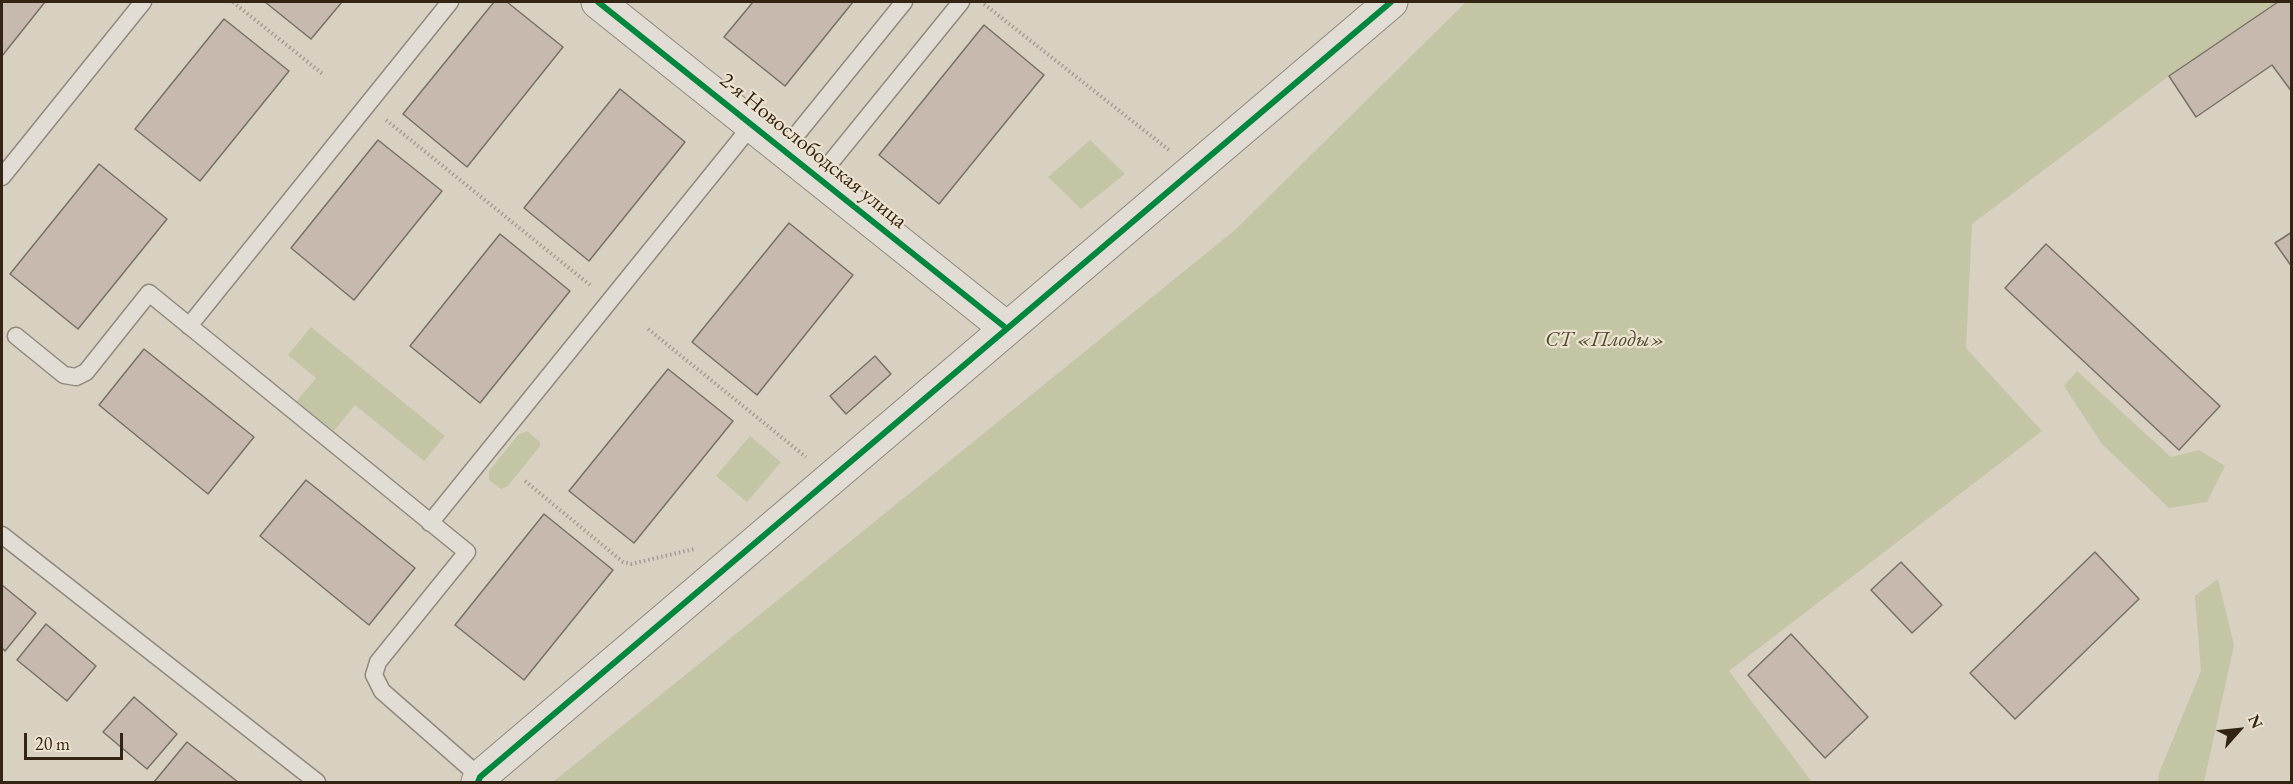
<!DOCTYPE html>
<meta charset="utf-8">
<style>
body{margin:0}
#map{position:relative;width:2293px;height:784px;overflow:hidden;background:#d8d0c1;font-family:"EB Garamond",serif}
canvas{display:block}
.frame{position:absolute;inset:0;border:3px solid #342413;pointer-events:none}
.north{position:absolute;left:2209px;top:700px;width:60px;height:60px;-webkit-text-stroke:4px #ece2d0;paint-order:stroke;rotate:63deg;font-size:16px;font-weight:700;line-height:24px;text-align:center;color:#342413}
.north::after{content:'';display:block;margin:auto;width:21px;height:27px;background:#342413;clip-path:polygon(50% 0,100% 100%,50% 72%,0 100%)}
.scale{position:absolute;left:24px;top:733px;width:99px;height:27px;box-sizing:border-box;border:3px solid #342413;border-top:0;padding-left:8px;font-size:18px;line-height:21px;white-space:nowrap;color:#342413;-webkit-text-stroke:4px #ece2d0;paint-order:stroke}
</style>
<div id="map">
<canvas width="2293" height="784"></canvas>
<div class="frame"></div>
<div class="north">N</div>
<div class="scale">20 m</div>
</div>
<script>
const g = document.querySelector('canvas').getContext('2d');
g.lineJoin = 'round';
function fill(path, color) {
  g.fillStyle = color;
  g.fill(path, 'evenodd');
}
function strokePath(path, color, width, dash) {
  g.strokeStyle = color;
  g.lineWidth = width;
  g.lineCap = dash ? 'butt' : 'round';
  g.setLineDash(dash || []);
  g.stroke(path);
}
function write(font, color, halo, rows, align = 'center') {
  g.font = font + ' "EB Garamond",serif';
  g.lineWidth = 4.5;
  g.setLineDash([]);
  g.textBaseline = 'middle';
  g.strokeStyle = halo;
  g.fillStyle = color;
  for (const [text, x, y, turn = 0] of rows) {
    g.save();
    g.translate(x, y);
    g.rotate((+turn || 0) * Math.PI / 180);
    g.textAlign = isNaN(turn) ? turn : align;
    if (halo) g.strokeText(text, 0, 0);
    g.fillText(text, 0, 0);
    g.restore();
  }
}
fill(new Path2D(`
 M1466,2H2278L2169,76L1972,224L1966,348L2042,431L1729,671L1812,782H553L1235,230Z
 M1090,140L1125,174L1081,209L1048,177Z
 M311,327L445,436L424,461L355,405L334,431L297,401L316,378L288,355Z
 M2077,371L2171,457L2199,450L2225,466L2207,502L2169,508L2102,444L2064,386Z
 M527,431L540,442V446L508,486L501,489L489,480V471L518,435Z
 M750,436L781,462L747,502L716,476Z
 M2218,579L2234,645L2204,782H2158L2159,773L2201,671L2195,596Z`), '#c4c5a5');
const building = new Path2D(`
 M2,2H45L2,56Z
 M265,2H342L311,39Z
 M494,2H507L563,47L467,167L403,114Z
 M753,2H853L785,86L724,37Z
 M2278,2H2292V92L2272,65L2196,117L2169,76Z
 M224,19L289,71L200,181L135,129Z
 M984,25L1044,75L939,204L879,155Z
 M620,89L685,142L589,261L524,208Z
 M378,140L442,191L354,300L291,248Z
 M99,164L167,219L78,329L10,274Z
 M789,223L853,275L757,395L692,342Z
 M2292,232V267L2275,243Z
 M500,234L570,291L480,403L410,346Z
 M2046,244L2220,406L2179,450L2005,288Z
 M144,349L254,437L208,494L99,405Z
 M875,356L891,374L846,414L830,396Z
 M668,369L733,421L634,543L569,491Z
 M306,480L415,568L369,625L260,536Z
 M544,514L613,570L524,680L455,625Z
 M2095,552L2139,599L2015,719L1970,673Z
 M1901,562L1942,605L1912,633L1871,590Z
 M2,585L36,613L5,651L2,648Z
 M46,624L96,666L67,701L17,660Z
 M1791,634L1868,717L1825,758L1748,675Z
 M134,697L177,734L147,769L103,732Z
 M187,742L238,782H154Z`);
fill(building, '#c7b9ad');
strokePath(building, '#787167', 1.5);
const lane = new Path2D(`
 M784,150L904,2
 M2,177L143,2
 M818,178L961,2
 M189,326L450,2
 M16,336L64,375L76,377L86,372L149,293L467,552L378,662L374,675L382,691L480,777
 M430,523L752,125
 M2,535L317,782`);
const street = new Path2D(`
 M598,2L1006,328
 M478,782L480,777L1391,2`);
strokePath(lane, '#8f897e', 19);
strokePath(street, '#8f897e', 35);
strokePath(new Path2D(`
 M233,2L324,75
 M984,4L1169,150
 M386,120L590,285
 M648,329L806,457
 M525,481L623,562L631,564L694,549`), '#a29d96', 4, [1.5, 3]);
strokePath(lane, '#e1ddd5', 16);
strokePath(street, '#e1ddd5', 33);
strokePath(new Path2D(`
 M598,2L1006,328
 M478,782L480,777L1391,2`), '#00873e', 6);
write('22px', '#342413', '#ece2d0', [
 ["2-я Новослободская улица",813,151,39]
]);
write('italic 22px', '#544a32', '#ece2d0', [
 ["СТ «Плоды»",1605,340]
]);
</script>
